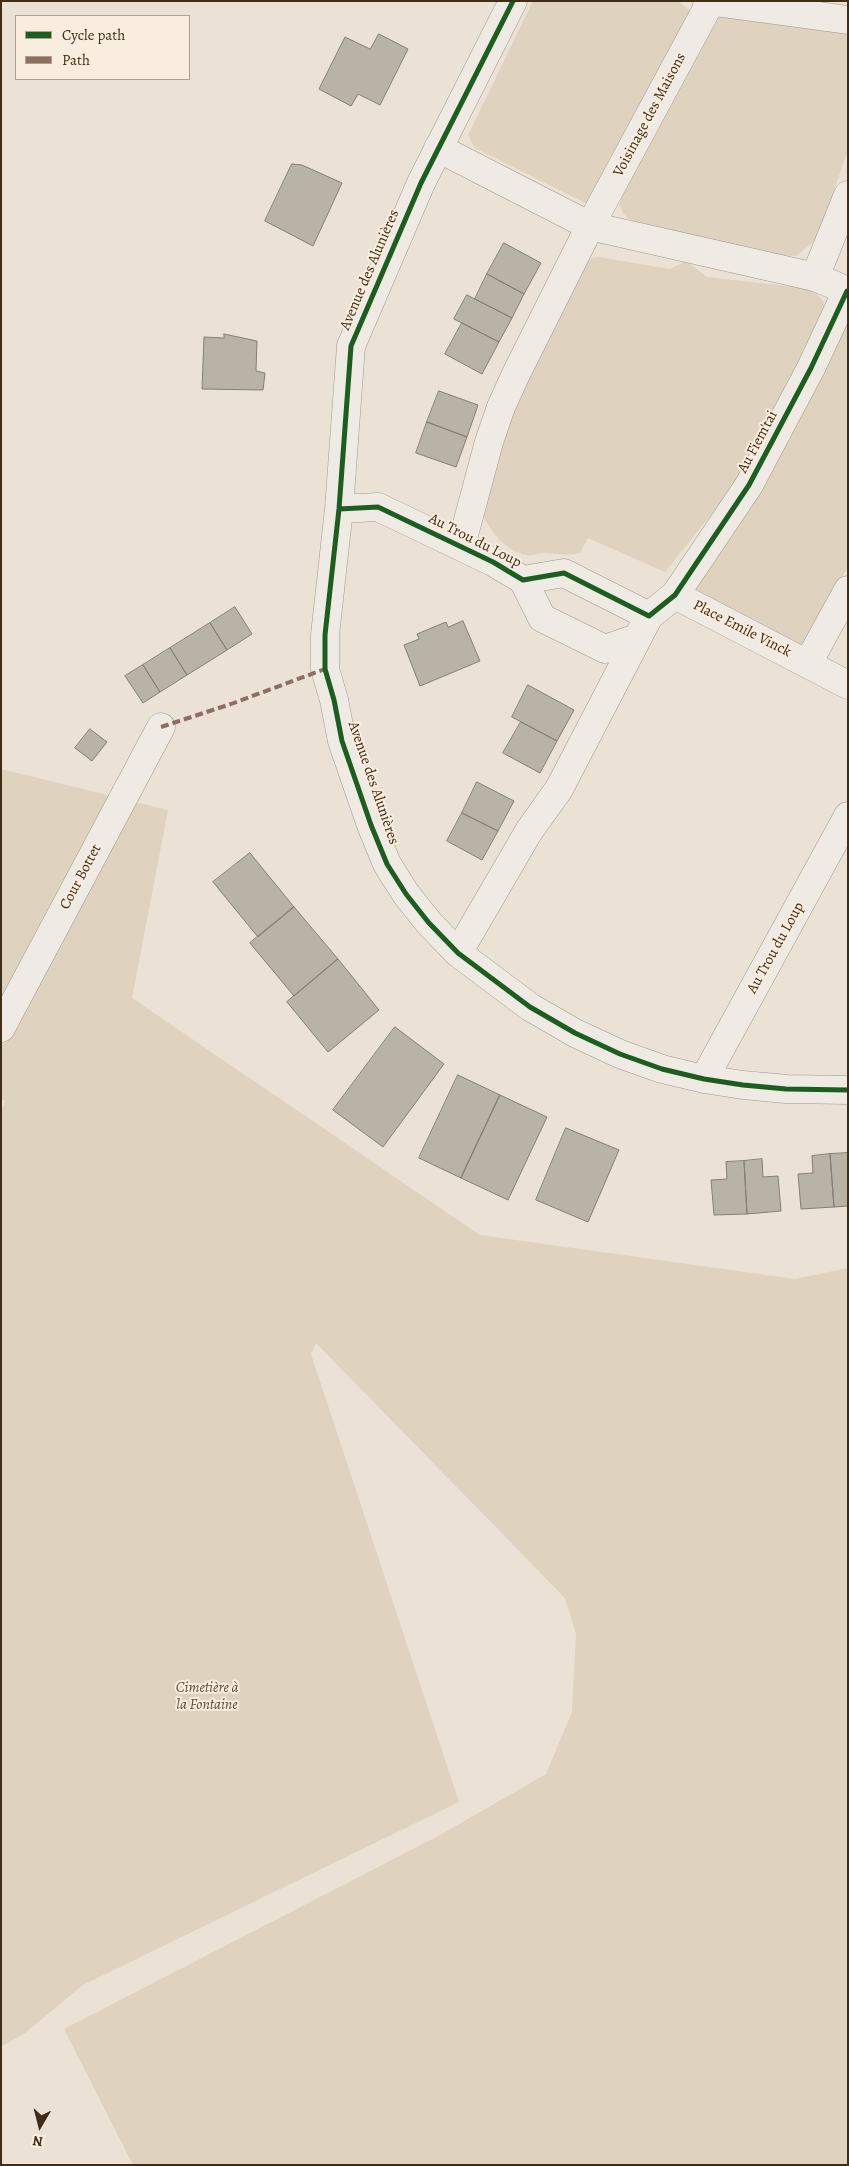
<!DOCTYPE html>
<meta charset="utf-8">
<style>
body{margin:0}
#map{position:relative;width:849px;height:2166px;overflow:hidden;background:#ebe2d5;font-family:Alegreya,serif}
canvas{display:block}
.frame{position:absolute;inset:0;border:2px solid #412c15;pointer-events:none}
.legend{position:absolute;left:15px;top:15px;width:175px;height:65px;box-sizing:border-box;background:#f8edde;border:1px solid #afa08e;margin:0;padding:6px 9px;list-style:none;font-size:15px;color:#412c15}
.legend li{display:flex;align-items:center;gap:10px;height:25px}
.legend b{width:25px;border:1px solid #afa08e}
.north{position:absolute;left:15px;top:2101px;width:50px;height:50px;-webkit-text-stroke:4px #f8edde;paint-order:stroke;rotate:188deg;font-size:14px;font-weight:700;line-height:20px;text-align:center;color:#412c15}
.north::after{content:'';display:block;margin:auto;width:18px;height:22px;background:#412c15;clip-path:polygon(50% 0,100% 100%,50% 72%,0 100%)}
</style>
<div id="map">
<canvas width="849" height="2166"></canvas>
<div class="frame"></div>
<ul class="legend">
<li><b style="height:6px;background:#1b5e20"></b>Cycle path</li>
<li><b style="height:6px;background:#8d6e63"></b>Path</li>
</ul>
<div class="north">N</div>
</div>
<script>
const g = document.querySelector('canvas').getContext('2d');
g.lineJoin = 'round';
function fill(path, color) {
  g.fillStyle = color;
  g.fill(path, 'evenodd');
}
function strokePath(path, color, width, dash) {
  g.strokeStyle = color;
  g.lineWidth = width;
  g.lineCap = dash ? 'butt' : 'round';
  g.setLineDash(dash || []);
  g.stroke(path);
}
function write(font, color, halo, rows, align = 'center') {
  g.font = font + ' Alegreya,serif';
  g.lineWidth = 4;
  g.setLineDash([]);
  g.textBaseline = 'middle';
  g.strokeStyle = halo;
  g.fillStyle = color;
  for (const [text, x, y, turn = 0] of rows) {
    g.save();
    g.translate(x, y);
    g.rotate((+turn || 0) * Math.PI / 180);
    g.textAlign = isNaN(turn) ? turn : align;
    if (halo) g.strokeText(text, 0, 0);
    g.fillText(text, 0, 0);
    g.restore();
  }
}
fill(new Path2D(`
 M533,1H678L691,12L589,205L475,148L468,135Z
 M722,14L848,26V150L817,239L796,256L768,254L637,222C623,217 617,209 622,194L715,19Z
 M599,257L670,269L686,261L707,277L813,289L824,302L825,312L743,475L665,572L588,538L580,553C568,556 558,554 546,553C539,553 533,556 527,555C507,552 487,530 482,511L516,402L581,261Z
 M848,320V566L809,638L804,644L791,645L697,593L692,588Z
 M1,769L168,810L132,998L480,1235L795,1279L848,1268V2165H133L64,2029L442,1834L546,1774L572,1712L576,1634L565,1598L316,1343L311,1354L459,1802L83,1985L25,2033L1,2047V1110L6,1101L1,1099Z`), '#dfd2bf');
const building = new Path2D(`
 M379,34L408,49L380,105L358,94L351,106L319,89L345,37L370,49Z
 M292,164L302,165L342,183L313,246L265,221Z
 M504,243L541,263L524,294L487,274Z
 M487,274L524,294L512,318L475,299Z
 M467,295L512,318L499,342L454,319Z
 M462,323L499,342L482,374L445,354Z
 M224,334L257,341L256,371L265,373L263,390L202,389L204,337L224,338Z
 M439,391L478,405L467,437L427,422Z
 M427,422L467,437L456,467L416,453Z
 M235,607L252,634L227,650L210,623Z
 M463,621L480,661L420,686L404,645L419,639L417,634L446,622L448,627Z
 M210,623L227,650L187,675L170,648Z
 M170,648L187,675L160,692L143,665Z
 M143,665L160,692L143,703L125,676Z
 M528,685L574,710L557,741L512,717Z
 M521,722L557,741L540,773L503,753Z
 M90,729L107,742L92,761L75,748Z
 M477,782L514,801L498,831L462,813Z
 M462,813L498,831L482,860L447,841Z
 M250,853L294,907L258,937L213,882Z
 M294,907L338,959L294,996L250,943Z
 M338,959L379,1010L328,1052L287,1002Z
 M395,1027L444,1064L383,1147L333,1110Z
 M458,1075L500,1095L461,1178L419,1158Z
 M500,1095L547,1117L508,1200L461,1178Z
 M566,1128L619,1150L588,1222L536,1200Z
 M848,1153V1206L834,1207L830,1154Z
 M830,1154L834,1207L801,1209L798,1174L813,1173L812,1156Z
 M762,1159L763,1177L778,1176L781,1211L747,1214L744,1161Z
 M744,1161L747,1214L714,1215L711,1180L727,1179L726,1162Z`);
fill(building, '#b9b2a7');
strokePath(building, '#867d73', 1);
const minor = new Path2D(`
 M513,1L421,183L351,346L339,509L325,635V669L334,700L342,741L371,825L387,864L406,894L429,923L458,953L530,1007L575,1033L620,1054L662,1069L704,1079L743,1085L786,1089L848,1090
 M707,1L848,20
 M438,148L590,226L815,277L848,291
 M815,277L848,195
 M339,509L378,507L493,562L523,580L564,573L649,616L675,595L749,485L811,368L847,291
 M461,546L489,442L501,407L516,374L590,226L711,1
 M523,580L542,618L605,649L637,638
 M675,595L848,685
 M808,663L848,590
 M458,953L529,831L559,789L649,616
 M1,1028L161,727
 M704,1079L848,816`);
strokePath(minor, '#9f978c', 29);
strokePath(minor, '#efeae3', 28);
strokePath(new Path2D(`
 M161,727L231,704L325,669`), '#8d6e63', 4, [8, 4]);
strokePath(new Path2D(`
 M513,1L421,183L351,346L339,509L325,635V669L334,700L342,741L371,825L387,864L406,894L429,923L458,953L530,1007L575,1033L620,1054L662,1069L704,1079L743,1085L786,1089L848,1090
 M339,509L378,507L493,562L523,580L564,573L649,616L675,595L749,485L811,368L847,291`), '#1b5e20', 5);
write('15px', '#412c15', '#f8edde', [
 ["Voisinage des Maisons",650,115,-62],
 ["Avenue des Alunières",370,270,-67],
 ["Au Fiem'tai",758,442,-62],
 ["Au Trou du Loup",475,541,27],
 ["Place Emile Vinck",742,629,27],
 ["Avenue des Alunières",373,783,71],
 ["Cour Bottet",81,877,-62],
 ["Au Trou du Loup",776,948,-61]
]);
write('italic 15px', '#5f4b33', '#f8edde', [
 ["Cimetière à",207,1688],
 ["la Fontaine",207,1705]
]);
</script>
